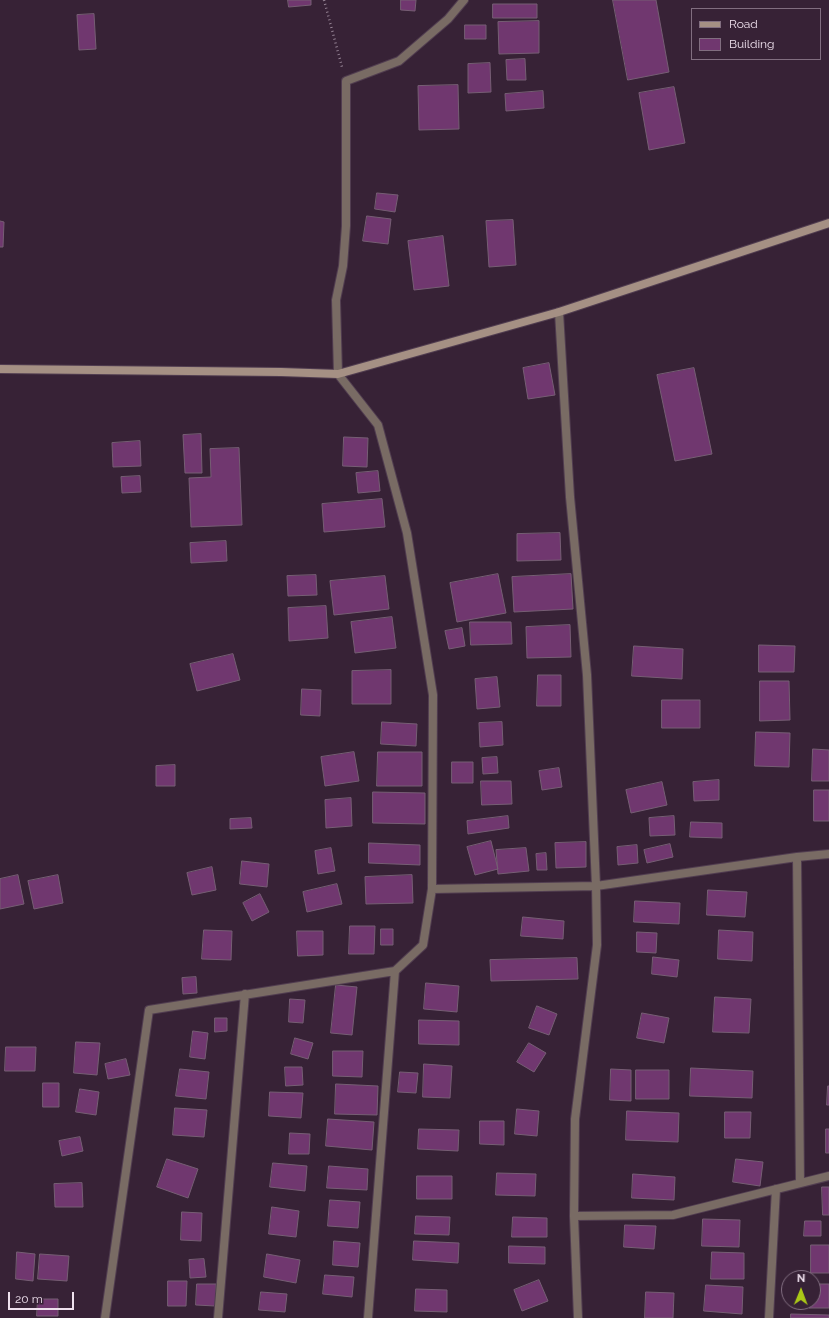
<!DOCTYPE html>
<style>
body{margin:0}
#map{position:relative;width:829px;height:1318px;overflow:hidden;background:#372236;font-family:Raleway,sans-serif}
canvas{display:block}
.legend{position:absolute;left:691px;top:8px;width:130px;height:52px;box-sizing:border-box;background:#372236;border:1px solid #816e80;margin:0;padding:5px 7px;list-style:none;font-size:12px;color:#efe1ee}
.legend li{display:flex;align-items:center;gap:8px;height:20px}
.legend b{width:20px;border:1px solid #816e80}
.north{position:absolute;left:781px;top:1270px;width:40px;height:40px;box-sizing:border-box;background:#372236;border:1px solid #816e80;border-radius:50%;rotate:1deg;font-size:11px;font-weight:700;line-height:16px;text-align:center;color:#efe1ee}
.north::after{content:'';display:block;margin:auto;width:14px;height:18px;background:#aac717;clip-path:polygon(50% 0,100% 100%,50% 72%,0 100%)}
.scale{position:absolute;left:8px;top:1292px;width:66px;height:18px;box-sizing:border-box;border:2px solid #efe1ee;border-top:0;padding-left:5px;font-size:12px;line-height:14px;white-space:nowrap;color:#efe1ee;-webkit-text-stroke:3px #372236;paint-order:stroke}
</style>
<div id="map">
<canvas width="829" height="1318"></canvas>
<ul class="legend">
<li><b style="height:5px;background:#a59084"></b>Road</li>
<li><b style="height:11px;background:#70376f"></b>Building</li>
</ul>
<div class="north">N</div>
<div class="scale">20 m</div>
</div>
<script>
const g = document.querySelector('canvas').getContext('2d');
g.lineJoin = 'round';
function fill(path, color) {
  g.fillStyle = color;
  g.fill(path, 'evenodd');
}
function strokePath(path, color, width, dash) {
  g.strokeStyle = color;
  g.lineWidth = width;
  g.lineCap = dash ? 'butt' : 'round';
  g.setLineDash(dash || []);
  g.stroke(path);
}
const building = new Path2D(`
 M288,0H311V5L289,7Z
 M401,0H416L415,11L401,10Z
 M613,0H656L669,72L628,80Z
 M493,4H537V18H493Z
 M94,14L96,49L79,50L77,15Z
 M539,21V53L499,54L498,22Z
 M465,25H486V39H465Z
 M525,59L526,80H507L506,60Z
 M490,63L491,92L468,93V64Z
 M458,85L459,129L419,130L418,86Z
 M674,87L685,143L649,150L639,93Z
 M543,91L544,108L506,111L505,94Z
 M377,193L398,195L395,212L375,209Z
 M367,216L391,219L388,244L363,241Z
 M513,220L516,265L489,267L486,221Z
 M0,221L4,222L3,247H0Z
 M443,236L449,286L414,290L408,241Z
 M549,363L555,395L528,399L523,368Z
 M694,368L712,454L675,461L657,375Z
 M201,434L202,473H185L183,435Z
 M344,437L368,438L367,467L343,466Z
 M140,441L141,466L113,467L112,443Z
 M239,448L242,525L191,527L189,478L211,477L210,449Z
 M378,471L380,491L358,493L356,473Z
 M140,476L141,492L122,493L121,477Z
 M382,499L385,527L324,532L322,504Z
 M560,533L561,560L517,561V534Z
 M226,541L227,561L191,563L190,543Z
 M498,574L506,613L457,622L450,583Z
 M571,574L573,609L514,612L512,577Z
 M316,575L317,595L288,596L287,576Z
 M385,576L389,609L334,615L330,581Z
 M326,606L328,638L289,641L288,608Z
 M392,617L396,648L355,653L351,622Z
 M470,622H511L512,644L471,645Z
 M570,625L571,657L527,658L526,627Z
 M462,628L465,646L449,649L445,631Z
 M759,645L795,646L794,672H759Z
 M634,646L683,649L682,679L632,676Z
 M233,654L240,680L197,691L190,664Z
 M391,670V704H352V671Z
 M538,675H561V706H537Z
 M497,677L500,707L477,709L475,679Z
 M760,681H789L790,720L760,721Z
 M302,689L321,690L320,716L301,715Z
 M662,700H700V728H662Z
 M382,722L417,724L416,746L381,744Z
 M502,722L503,745L480,747L479,723Z
 M756,732L790,733L789,767L755,766Z
 M813,749L829,750V781H812Z
 M354,752L359,781L325,786L321,757Z
 M378,752H422V786H377Z
 M497,757L498,773L483,774L482,758Z
 M452,762H473V783H452Z
 M175,765V786H156V766Z
 M559,768L562,787L542,790L539,771Z
 M719,780V800L694,801L693,782Z
 M481,781H511L512,804L482,805Z
 M662,782L667,805L631,813L626,790Z
 M814,790H829V821H814Z
 M373,792L425,793V824L373,823Z
 M351,798L352,826L326,828L325,800Z
 M508,816L509,828L468,834L467,821Z
 M674,816L675,835L650,836L649,818Z
 M251,818L252,828L230,829V819Z
 M691,822L722,823V838L690,837Z
 M491,841L498,869L475,875L467,847Z
 M586,842V867L556,868L555,843Z
 M369,843L420,845V865L369,863Z
 M670,844L673,857L647,863L644,850Z
 M637,845L638,863L618,865L617,847Z
 M331,848L335,871L318,874L315,851Z
 M526,848L529,871L498,874L496,850Z
 M546,853L547,870H537L536,854Z
 M242,861L269,864L267,887L240,884Z
 M212,867L216,890L192,895L187,873Z
 M18,875L24,904L0,909V879Z
 M58,875L63,903L34,909L28,881Z
 M412,875L413,903L366,904L365,877Z
 M337,884L342,904L307,912L303,892Z
 M708,890L747,892L745,917L707,915Z
 M260,894L269,912L252,921L243,903Z
 M635,901L680,903L679,924L634,922Z
 M523,917L564,921L563,939L521,936Z
 M350,926H375L374,954H349Z
 M381,929H393V945H381Z
 M204,930L232,931L231,960L202,959Z
 M719,930L753,932L752,961L718,959Z
 M297,931H323V955L298,956Z
 M637,932L657,933L656,953L637,952Z
 M653,957L679,960L677,977L652,974Z
 M577,958L578,979L491,981L490,960Z
 M196,977L197,993L183,994L182,978Z
 M426,983L459,986L457,1012L424,1009Z
 M336,985L357,987L352,1035L331,1033Z
 M715,997L751,999L749,1033L713,1032Z
 M290,999L305,1000L303,1023L289,1022Z
 M537,1006L557,1014L549,1035L529,1028Z
 M642,1013L669,1018L664,1043L637,1038Z
 M215,1018H227V1031L215,1032Z
 M419,1020L459,1021V1045L419,1044Z
 M193,1031L208,1033L205,1059L190,1057Z
 M295,1038L313,1043L308,1059L291,1054Z
 M76,1042L100,1043L97,1075L74,1073Z
 M529,1043L546,1053L534,1072L517,1062Z
 M6,1047H36L35,1071H5Z
 M333,1051H363L362,1077L333,1076Z
 M126,1059L130,1075L108,1079L105,1064Z
 M424,1064L452,1066L450,1098L423,1097Z
 M285,1067H302L303,1085L286,1086Z
 M691,1068L753,1071L752,1098L690,1096Z
 M180,1069L209,1072L206,1099L176,1096Z
 M611,1069L631,1070V1101L610,1100Z
 M636,1070H669V1099H636Z
 M400,1072L418,1073L416,1093L398,1092Z
 M43,1083H59V1107H43Z
 M336,1084L378,1086L377,1115L335,1114Z
 M828,1086H829V1105H827Z
 M80,1089L99,1092L96,1115L76,1112Z
 M270,1092L303,1093L301,1118L269,1116Z
 M175,1108L207,1110L204,1137L173,1135Z
 M517,1109L539,1111L537,1136L515,1134Z
 M627,1111L679,1113L678,1142L626,1140Z
 M725,1112H751L750,1138H725Z
 M328,1119L374,1122L372,1150L326,1146Z
 M480,1121H504V1145L480,1144Z
 M419,1129L459,1130L458,1151L418,1149Z
 M826,1129H829V1153H826Z
 M290,1133L310,1134L309,1154H289Z
 M80,1137L83,1151L62,1156L59,1141Z
 M167,1159L198,1169L188,1198L157,1187Z
 M736,1159L763,1162L760,1186L733,1182Z
 M273,1163L307,1166L305,1191L270,1187Z
 M329,1166L368,1169L367,1190L327,1188Z
 M497,1173L536,1174L535,1196L496,1195Z
 M633,1174L675,1177L674,1200L632,1198Z
 M417,1176H452V1199H417Z
 M82,1183L83,1207H55L54,1184Z
 M822,1187H829V1215H823Z
 M330,1200L360,1202L358,1228L328,1226Z
 M272,1207L299,1211L296,1237L269,1234Z
 M182,1212L202,1213L201,1241L181,1240Z
 M416,1216L450,1217L449,1235L415,1234Z
 M513,1217L547,1218V1237H512Z
 M703,1219L740,1220L739,1247L702,1246Z
 M805,1221H821V1236H804Z
 M625,1225L656,1226L654,1249L624,1247Z
 M334,1241L360,1243L358,1267L333,1265Z
 M414,1241L459,1243L458,1263L413,1260Z
 M811,1245H829V1273H811Z
 M509,1246L545,1247V1264L509,1263Z
 M17,1252L35,1254L33,1281L16,1279Z
 M712,1252L744,1253V1279H711Z
 M40,1254L69,1256L67,1281L38,1279Z
 M267,1254L300,1260L296,1283L264,1277Z
 M204,1259L206,1277L190,1278L189,1260Z
 M325,1275L354,1277L352,1297L323,1294Z
 M539,1280L548,1301L522,1311L514,1290Z
 M168,1281H187L186,1306H168Z
 M197,1284H216L215,1306L196,1305Z
 M813,1284H829V1308H809V1302H813Z
 M706,1285L743,1287L742,1314L704,1311Z
 M416,1289L447,1290V1312L415,1311Z
 M261,1292L287,1294L285,1312L259,1310Z
 M646,1292L674,1293L673,1318H645Z
 M38,1299H58V1316H37Z
 M791,1314L829,1315V1318H791Z`);
fill(building, '#70376f');
strokePath(building, '#765e74', 1);
const street = new Path2D(`
 M559,312L570,497L587,675L596,886L597,945L575,1119L574,1216L578,1318
 M797,857L800,1183
 M432,889L596,886L797,857L829,854
 M574,1216L673,1215L829,1176
 M105,1318L149,1010L395,971L423,945L432,889L433,695L407,533L378,425L338,374L336,300L343,266L346,226V81L399,61L448,19L464,0
 M218,1318L245,994
 M368,1318L395,971
 M769,1318L776,1189`);
const secondary = new Path2D(`
 M0,369L281,372L338,374L559,312L829,223`);
strokePath(street, '#513d50', 10);
strokePath(secondary, '#513d50', 10);
strokePath(new Path2D(`
 M324,0L342,67`), '#938192', 2.5, [1, 3]);
strokePath(street, '#796b64', 8);
strokePath(secondary, '#a59084', 8);
</script>
